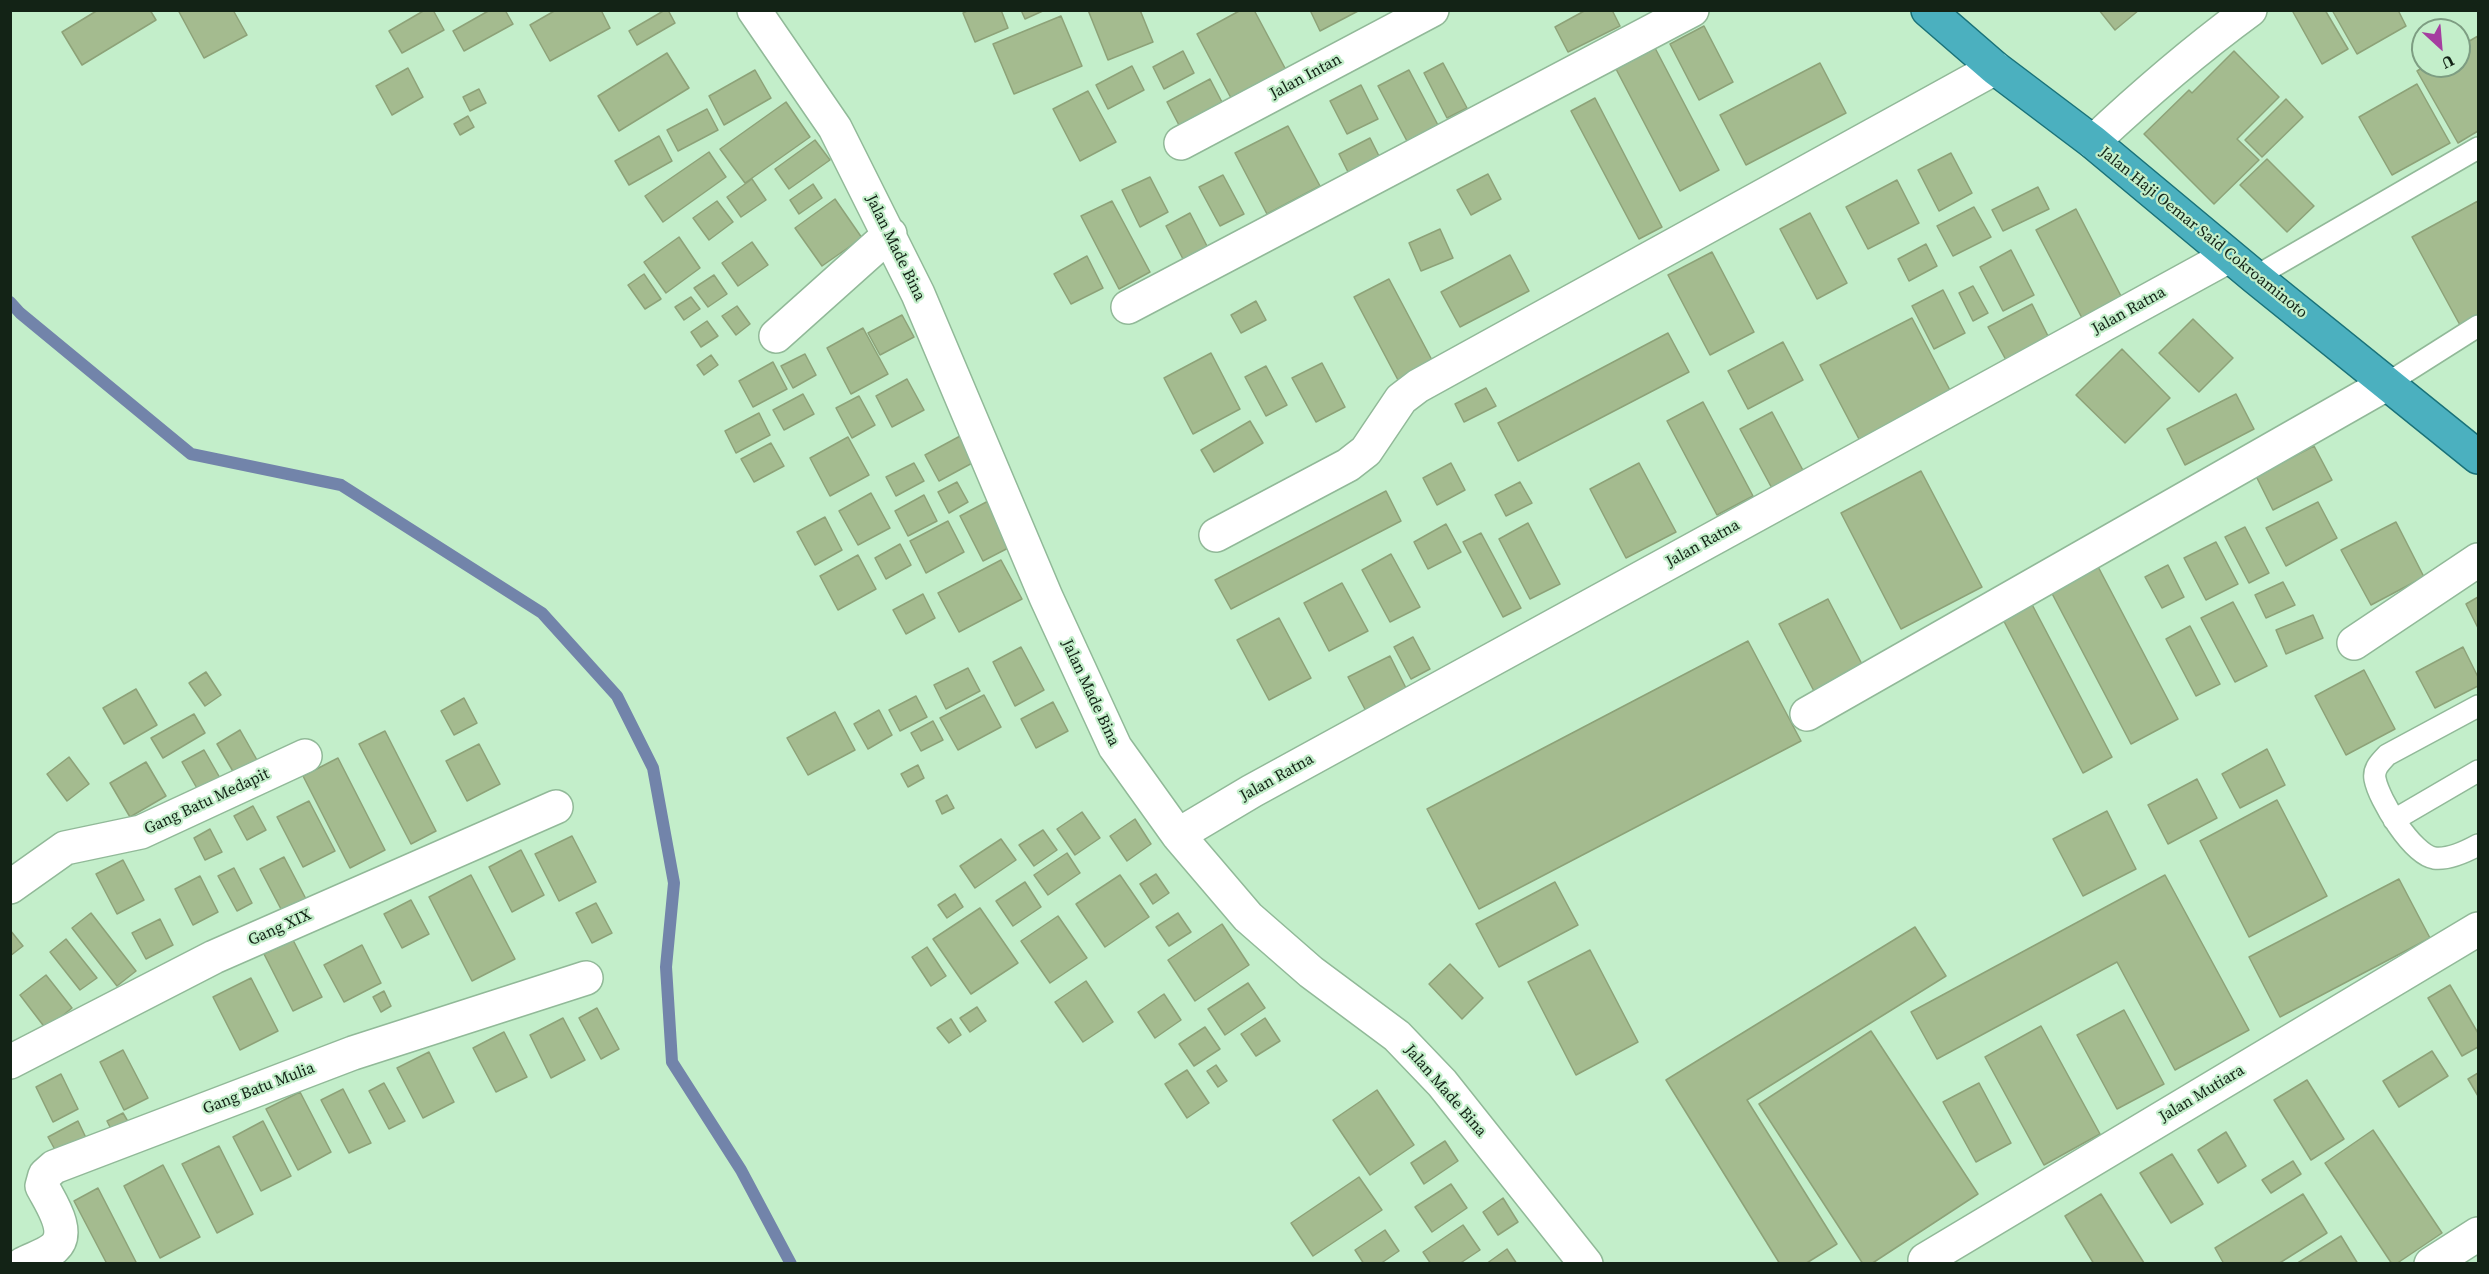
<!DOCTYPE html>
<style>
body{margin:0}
#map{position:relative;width:2489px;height:1274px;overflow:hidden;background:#c3eeca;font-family:"Source Serif 4",serif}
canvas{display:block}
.frame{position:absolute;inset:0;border:12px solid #132316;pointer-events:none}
.north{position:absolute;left:2411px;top:18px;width:60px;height:60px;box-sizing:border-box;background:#c3eeca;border:2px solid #7d9d82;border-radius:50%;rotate:154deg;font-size:16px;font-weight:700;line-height:24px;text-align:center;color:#132316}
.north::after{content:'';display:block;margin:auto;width:21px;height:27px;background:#a53da0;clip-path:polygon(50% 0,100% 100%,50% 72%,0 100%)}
</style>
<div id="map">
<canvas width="2489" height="1274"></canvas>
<div class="frame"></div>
<div class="north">U</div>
</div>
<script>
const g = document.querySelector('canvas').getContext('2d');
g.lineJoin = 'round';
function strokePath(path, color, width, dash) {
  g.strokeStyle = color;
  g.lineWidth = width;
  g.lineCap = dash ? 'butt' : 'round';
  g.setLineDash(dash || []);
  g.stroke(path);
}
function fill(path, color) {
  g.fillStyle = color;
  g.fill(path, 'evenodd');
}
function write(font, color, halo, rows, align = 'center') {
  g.font = font + ' "Source Serif 4",serif';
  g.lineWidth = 4.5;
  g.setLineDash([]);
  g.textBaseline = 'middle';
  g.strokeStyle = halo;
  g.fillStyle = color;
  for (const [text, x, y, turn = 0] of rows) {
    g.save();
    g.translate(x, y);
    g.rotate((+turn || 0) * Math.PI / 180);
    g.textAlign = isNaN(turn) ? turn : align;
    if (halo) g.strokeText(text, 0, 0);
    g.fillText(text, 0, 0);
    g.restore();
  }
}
strokePath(new Path2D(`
 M10,302L20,313L191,454L341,485L542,613L617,696L653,768L674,883L666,967L672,1062L741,1170L791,1264`), '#7284aa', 12);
const building = new Path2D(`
 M98,10H150L156,20L82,65L62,32Z
 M178,10H233L247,35L204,58Z
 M425,10H433L444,30L402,53L389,31Z
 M490,10H505L513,24L464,51L453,31Z
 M556,10H601L610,28L550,61L530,25Z
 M665,10H668L675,23L637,45L629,31Z
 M969,10H1001L1008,28L975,42L963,13Z
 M1021,10H1045L1025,19Z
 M1088,10H1140L1153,42L1108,60Z
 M1241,10H1254L1286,70L1231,98L1197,34Z
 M1310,10H1360L1320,31Z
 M1586,10H1612L1620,26L1568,52L1555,27Z
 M2099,10H2139L2115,30Z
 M2296,10H2325L2348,49L2322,64L2293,12Z
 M2332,10H2398L2406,26L2357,54Z
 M1061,16L1082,66L1014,94L993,44Z
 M1704,26L1733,82L1699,100L1670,44Z
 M2478,36V131L2458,143L2417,71L2425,66H2459V47Z
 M1655,48L1719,170L1680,191L1616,69Z
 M1183,51L1194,73L1164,89L1153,67Z
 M2234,51L2279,97L2237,139L2259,160L2214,204L2144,134L2189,90L2192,93Z
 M667,53L689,88L619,131L598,96Z
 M1443,63L1467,108L1447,118L1424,73Z
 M1820,63L1846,113L1746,165L1720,115Z
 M1132,66L1144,90L1108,109L1096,85Z
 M408,68L423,97L392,115L376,86Z
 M755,70L771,98L724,125L709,96Z
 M1409,70L1439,127L1408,143L1378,86Z
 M1210,79L1224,106L1181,129L1167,102Z
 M2417,84L2450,143L2392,175L2359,117Z
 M1361,85L1378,119L1347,134L1330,101Z
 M479,89L486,103L470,111L463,97Z
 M1088,91L1116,142L1080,161L1053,109Z
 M1595,98L1662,227L1639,239L1571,111Z
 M2286,99L2303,117L2262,157L2245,140Z
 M786,102L810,137L745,183L720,149Z
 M707,109L718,130L678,151L667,130Z
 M468,116L474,127L460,135L454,124Z
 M1288,126L1320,186L1267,214L1235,153Z
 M659,136L672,161L629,185L615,161Z
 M1370,138L1380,158L1349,174L1339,154Z
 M815,140L830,160L789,189L775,169Z
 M709,152L726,177L663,222L645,196Z
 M1951,153L1972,193L1939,211L1918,170Z
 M2267,159L2314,206L2287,232L2240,185Z
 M1488,174L1501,199L1471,215L1457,190Z
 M1223,175L1244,214L1220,226L1199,187Z
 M1150,177L1168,212L1140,227L1122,190Z
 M752,179L766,200L741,217L727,197Z
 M1897,180L1919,223L1868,249L1846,207Z
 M813,184L822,198L799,214L790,200Z
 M2038,187L2049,209L2003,231L1992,210Z
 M835,199L862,238L822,266L795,228Z
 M717,201L733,222L709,240L693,218Z
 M1112,201L1150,272L1119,289L1081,216Z
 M2478,201V315L2460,325L2412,237Z
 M1974,207L1991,237L1953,256L1937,226Z
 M2076,209L2122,298L2082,318L2036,230Z
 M1190,213L1208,248L1184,261L1166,226Z
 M1810,213L1847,283L1817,299L1780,229Z
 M1440,229L1453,258L1421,271L1409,243Z
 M679,237L700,268L666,293L644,262Z
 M752,242L768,265L738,286L722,263Z
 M1926,244L1937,266L1909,281L1898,259Z
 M2011,250L2034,295L2003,311L1980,267Z
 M1712,252L1754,332L1710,355L1668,275Z
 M1510,255L1529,291L1460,327L1441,292Z
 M1087,256L1103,288L1071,304L1054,274Z
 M644,274L661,299L645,309L628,285Z
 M714,275L727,294L708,307L694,288Z
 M1389,279L1433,362L1398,380L1354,297Z
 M1973,286L1988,313L1973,321L1959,293Z
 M1943,290L1965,333L1934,349L1912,306Z
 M691,297L700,309L684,320L675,307Z
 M1256,301L1266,320L1241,333L1231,315Z
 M2032,304L2049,338L2006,360L1988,327Z
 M737,306L750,324L736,335L722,316Z
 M902,315L914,337L880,355L868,333Z
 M1912,318L1952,394L1860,441L1820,365Z
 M2193,319L2233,358L2199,392L2159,353Z
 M707,321L718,336L701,347L691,332Z
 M863,328L888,374L851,394L827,348Z
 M1668,333L1689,372L1518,461L1498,423Z
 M1783,342L1803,380L1748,409L1728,371Z
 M2122,349L2170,398L2125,443L2076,395Z
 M1211,353L1240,409L1193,434L1164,378Z
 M805,354L816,375L793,388L781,366Z
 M711,355L718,365L704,375L697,365Z
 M773,362L787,389L753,407L739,381Z
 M1322,363L1345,407L1316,422L1292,378Z
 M1266,366L1287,405L1266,416L1245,377Z
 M907,379L924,410L892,427L876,396Z
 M1486,388L1496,406L1464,422L1455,404Z
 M803,394L814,414L784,430L773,410Z
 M2236,394L2254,429L2185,465L2167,429Z
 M859,396L875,425L852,438L836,408Z
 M1703,402L1753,496L1717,515L1667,421Z
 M1772,412L1806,476L1774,492L1740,429Z
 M759,413L770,435L736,453L725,431Z
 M1250,421L1263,443L1214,472L1201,450Z
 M962,435L976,461L939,481L925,455Z
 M848,437L869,475L830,496L810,458Z
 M771,443L784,466L754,482L741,459Z
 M2314,446L2332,480L2273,510L2256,476Z
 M914,463L924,481L896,496L886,477Z
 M1451,463L1465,490L1437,505L1423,478Z
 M1639,463L1676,532L1626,558L1590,489Z
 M1921,471L1982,587L1901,629L1841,513Z
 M957,482L968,502L949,513L938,492Z
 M1520,482L1532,503L1506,516L1495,495Z
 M1386,491L1401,521L1231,609L1215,580Z
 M871,493L890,528L858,545L839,511Z
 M924,495L937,521L908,536L895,511Z
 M992,499L1016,544L983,561L960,516Z
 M2318,502L2337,538L2286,566L2266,528Z
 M825,517L842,550L815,565L797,532Z
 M948,521L964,552L926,573L910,541Z
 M2396,522L2424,577L2371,605L2341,550Z
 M1528,523L1560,584L1530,599L1499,539Z
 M1446,524L1461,552L1428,569L1414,542Z
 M2245,527L2269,573L2249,583L2225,537Z
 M1481,533L1521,608L1503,617L1463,542Z
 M2216,542L2238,584L2206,600L2184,558Z
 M900,544L911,565L886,579L875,558Z
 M1391,554L1420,607L1390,622L1362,570Z
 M858,555L876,589L838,610L820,576Z
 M2094,559L2178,719L2131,744L2047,584Z
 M1001,560L1022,599L959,632L938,593Z
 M2168,565L2184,597L2162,608L2145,577Z
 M2283,582L2295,605L2266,618L2255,595Z
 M1342,583L1368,631L1329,651L1304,603Z
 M2026,593L2112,757L2083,773L1997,608Z
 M923,594L935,618L906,634L893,610Z
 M2478,597V628L2466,604Z
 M1828,599L1864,668L1815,693L1779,624Z
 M2233,602L2267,666L2235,682L2201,618Z
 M2313,615L2323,638L2286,654L2276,630Z
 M1279,618L1311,678L1269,700L1237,640Z
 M2190,626L2220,684L2196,696L2166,639Z
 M1413,637L1430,669L1411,679L1394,647Z
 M1748,641L1801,741L1479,909L1427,809Z
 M1021,647L1044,690L1015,706L993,662Z
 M2463,647L2478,677V686L2435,708L2416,672Z
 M1390,656L1408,692L1367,713L1348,677Z
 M968,668L980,691L946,709L934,685Z
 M2364,670L2395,729L2346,755L2315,696Z
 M206,672L221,695L205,706L189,683Z
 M136,689L157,725L124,744L103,708Z
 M984,695L1001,727L958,750L940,718Z
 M916,696L927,717L900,731L889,710Z
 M464,698L477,723L454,735L441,711Z
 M1053,702L1068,731L1036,748L1021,719Z
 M879,710L892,735L868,749L854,724Z
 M835,712L855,750L808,775L787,738Z
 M194,714L205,733L163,758L151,738Z
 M933,721L943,740L921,751L911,733Z
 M240,730L257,760L234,773L217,744Z
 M385,731L436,831L411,844L359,744Z
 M479,744L500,784L467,801L446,761Z
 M2267,749L2285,785L2240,808L2222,774Z
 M204,750L220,778L198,790L182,762Z
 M69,757L89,784L67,801L47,774Z
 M338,758L385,850L350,868L303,776Z
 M146,762L166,796L130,817L110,783Z
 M918,765L924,778L908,787L901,774Z
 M2197,779L2217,818L2168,844L2148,805Z
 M947,795L954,808L942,814L936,801Z
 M2277,800L2327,896L2249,937L2200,841Z
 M309,801L335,851L303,867L277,817Z
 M253,806L266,830L247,840L234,816Z
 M2107,811L2136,869L2083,896L2053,839Z
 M1082,812L1100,838L1075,855L1057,829Z
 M1135,819L1151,844L1127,861L1110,836Z
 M210,829L222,852L205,860L194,838Z
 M1043,830L1057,850L1034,866L1019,845Z
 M572,836L596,882L559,901L535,854Z
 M1001,839L1016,860L975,888L960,866Z
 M521,850L544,895L512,912L489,867Z
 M1067,853L1080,873L1048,895L1034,875Z
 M284,857L306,899L282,911L260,869Z
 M123,860L144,900L117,914L96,874Z
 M234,868L252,903L237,911L218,876Z
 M1156,874L1169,893L1153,904L1140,884Z
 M471,875L515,959L472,981L429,897Z
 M1120,875L1149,917L1105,947L1076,904Z
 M2165,875L2249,1030L2175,1070L2117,962L1937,1059L1911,1012Z
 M200,876L218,912L193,925L175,889Z
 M2399,879L2430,938L2280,1017L2249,957Z
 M1025,882L1041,907L1013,926L996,901Z
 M1555,882L1578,925L1499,967L1476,924Z
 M955,894L963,907L947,918L938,905Z
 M411,900L429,934L402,948L384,914Z
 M596,903L612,933L592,943L576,913Z
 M980,908L1018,963L971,994L933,939Z
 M91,913L136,971L117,986L72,928Z
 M1178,913L1191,932L1169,946L1156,927Z
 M1058,916L1087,958L1050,983L1021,941Z
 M160,919L173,945L146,959L132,933Z
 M1222,924L1249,965L1195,1001L1168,960Z
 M1915,927L1946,976L1747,1100L1837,1244L1805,1264H1780L1666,1080Z
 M10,930L23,946L10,956Z
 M66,939L97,978L80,990L50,952Z
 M293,940L322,997L293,1011L264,954Z
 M362,945L381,983L344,1002L324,965Z
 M927,947L946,976L931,986L912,957Z
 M1590,950L1638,1042L1576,1075L1528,982Z
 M1450,964L1483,998L1462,1019L1429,984Z
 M46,975L72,1008L46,1029L20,995Z
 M251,978L278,1031L240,1050L213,997Z
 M1086,981L1113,1022L1083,1042L1055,1002Z
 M1248,983L1265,1008L1225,1035L1208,1009Z
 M2450,985L2478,1033V1047L2462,1056L2428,998Z
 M384,991L391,1006L381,1012L373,997Z
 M1164,994L1181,1020L1155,1038L1138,1012Z
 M977,1007L986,1021L970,1032L960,1018Z
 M597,1008L619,1049L601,1059L579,1018Z
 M2124,1010L2164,1084L2117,1109L2077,1035Z
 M563,1018L585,1060L551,1078L530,1035Z
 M1265,1018L1280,1041L1256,1056L1241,1034Z
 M951,1019L961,1035L949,1043L937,1028Z
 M2041,1026L2100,1134L2044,1165L1985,1057Z
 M1205,1027L1220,1049L1194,1066L1179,1044Z
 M1871,1031L1978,1194L1871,1264H1863L1759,1104Z
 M504,1032L527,1077L496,1092L473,1048Z
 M123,1050L148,1098L124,1110L100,1062Z
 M2432,1051L2448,1076L2399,1107L2383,1081Z
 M429,1052L454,1102L423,1118L397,1068Z
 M1216,1065L1227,1081L1218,1087L1207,1071Z
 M1187,1070L1209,1103L1187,1118L1165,1084Z
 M2478,1073V1096L2468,1079Z
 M61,1074L78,1109L53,1122L36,1087Z
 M2307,1080L2344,1139L2311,1160L2274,1100Z
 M384,1083L405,1121L389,1129L369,1091Z
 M1979,1083L2011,1143L1976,1162L1943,1102Z
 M343,1089L371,1143L349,1153L321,1100Z
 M1377,1090L1414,1145L1370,1175L1333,1120Z
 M300,1092L331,1152L298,1170L266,1109Z
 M123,1113L130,1125L113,1133L107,1121Z
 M78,1121L88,1142L59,1157L48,1137Z
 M263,1121L291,1176L261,1191L233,1137Z
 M2373,1130L2442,1233L2396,1264H2392L2325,1163Z
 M2226,1132L2246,1166L2218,1183L2198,1150Z
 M1445,1141L1458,1161L1424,1184L1411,1163Z
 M219,1146L253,1214L217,1233L182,1164Z
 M2172,1154L2203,1204L2171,1223L2140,1173Z
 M2293,1161L2301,1174L2271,1193L2262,1180Z
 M163,1165L200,1237L160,1258L124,1186Z
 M1359,1177L1382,1210L1313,1256L1291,1223Z
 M1451,1184L1467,1208L1432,1232L1415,1207Z
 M98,1188L137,1264H107L74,1201Z
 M2101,1194L2144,1263L2143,1264H2094L2065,1216Z
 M2303,1194L2327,1233L2278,1264H2224L2215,1248Z
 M1503,1198L1518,1222L1498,1235L1483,1212Z
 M1463,1225L1480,1250L1459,1264H1431L1423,1252Z
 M1385,1230L1399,1251L1380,1264H1364L1355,1250Z
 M2341,1236L2358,1264H2296Z
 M1507,1249L1517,1264H1486Z`);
fill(building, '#a4bb8f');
strokePath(building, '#8da278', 1.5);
const service = new Path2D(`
 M2255,277L2478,148
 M2388,383L2478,326
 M2478,706L2387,755C2381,762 2373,768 2375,779C2379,800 2412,854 2434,858C2448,860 2467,851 2478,845
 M2394,820L2478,771`);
const minor = new Path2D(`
 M754,10L835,128L918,294L1046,597L1115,747L1178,835L1248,917L1311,972L1397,1036L1442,1083L1586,1264
 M2093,142C2143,95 2194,51 2250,10
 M1181,143L1432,10
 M1128,307L1692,10
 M776,336L890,234
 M1216,535L1348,465L1366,451L1401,399L1418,386L1995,68
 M2354,643L2478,560
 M1807,714L2388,383
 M1178,835L1252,791L2229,256
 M10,887L65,848L141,832L305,756
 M10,1062L214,957L556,807
 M1925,1260L2478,929
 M23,1264C32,1259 46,1255 54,1248C72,1232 50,1202 42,1186L45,1175L54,1167L353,1053L586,978
 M2431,1264L2478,1234`);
const trunk = new Path2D(`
 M1928,10L1995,68L2093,142L2255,277L2478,457`);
strokePath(service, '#91b998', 24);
strokePath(minor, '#91b998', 36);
strokePath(trunk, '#1a7279', 36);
strokePath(service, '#fff', 21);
strokePath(minor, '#fff', 33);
strokePath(trunk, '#4bb0bf', 33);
write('16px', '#132316', '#c3eeca', [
 ["Jalan Intan",1306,77,-28],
 ["Jalan Haji Oemar Said Cokroaminoto",2203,233,39],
 ["Jalan Made Bina",895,248,64],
 ["Jalan Ratna",2129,311,-29],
 ["Jalan Ratna",1703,544,-29],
 ["Jalan Made Bina",1090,693,65],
 ["Jalan Ratna",1277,778,-29],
 ["Gang Batu Medapit",207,802,-25],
 ["Gang XIX",280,928,-24],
 ["Gang Batu Mulia",259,1089,-21],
 ["Jalan Made Bina",1445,1091,49],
 ["Jalan Mutiara",2202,1094,-31]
]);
</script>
